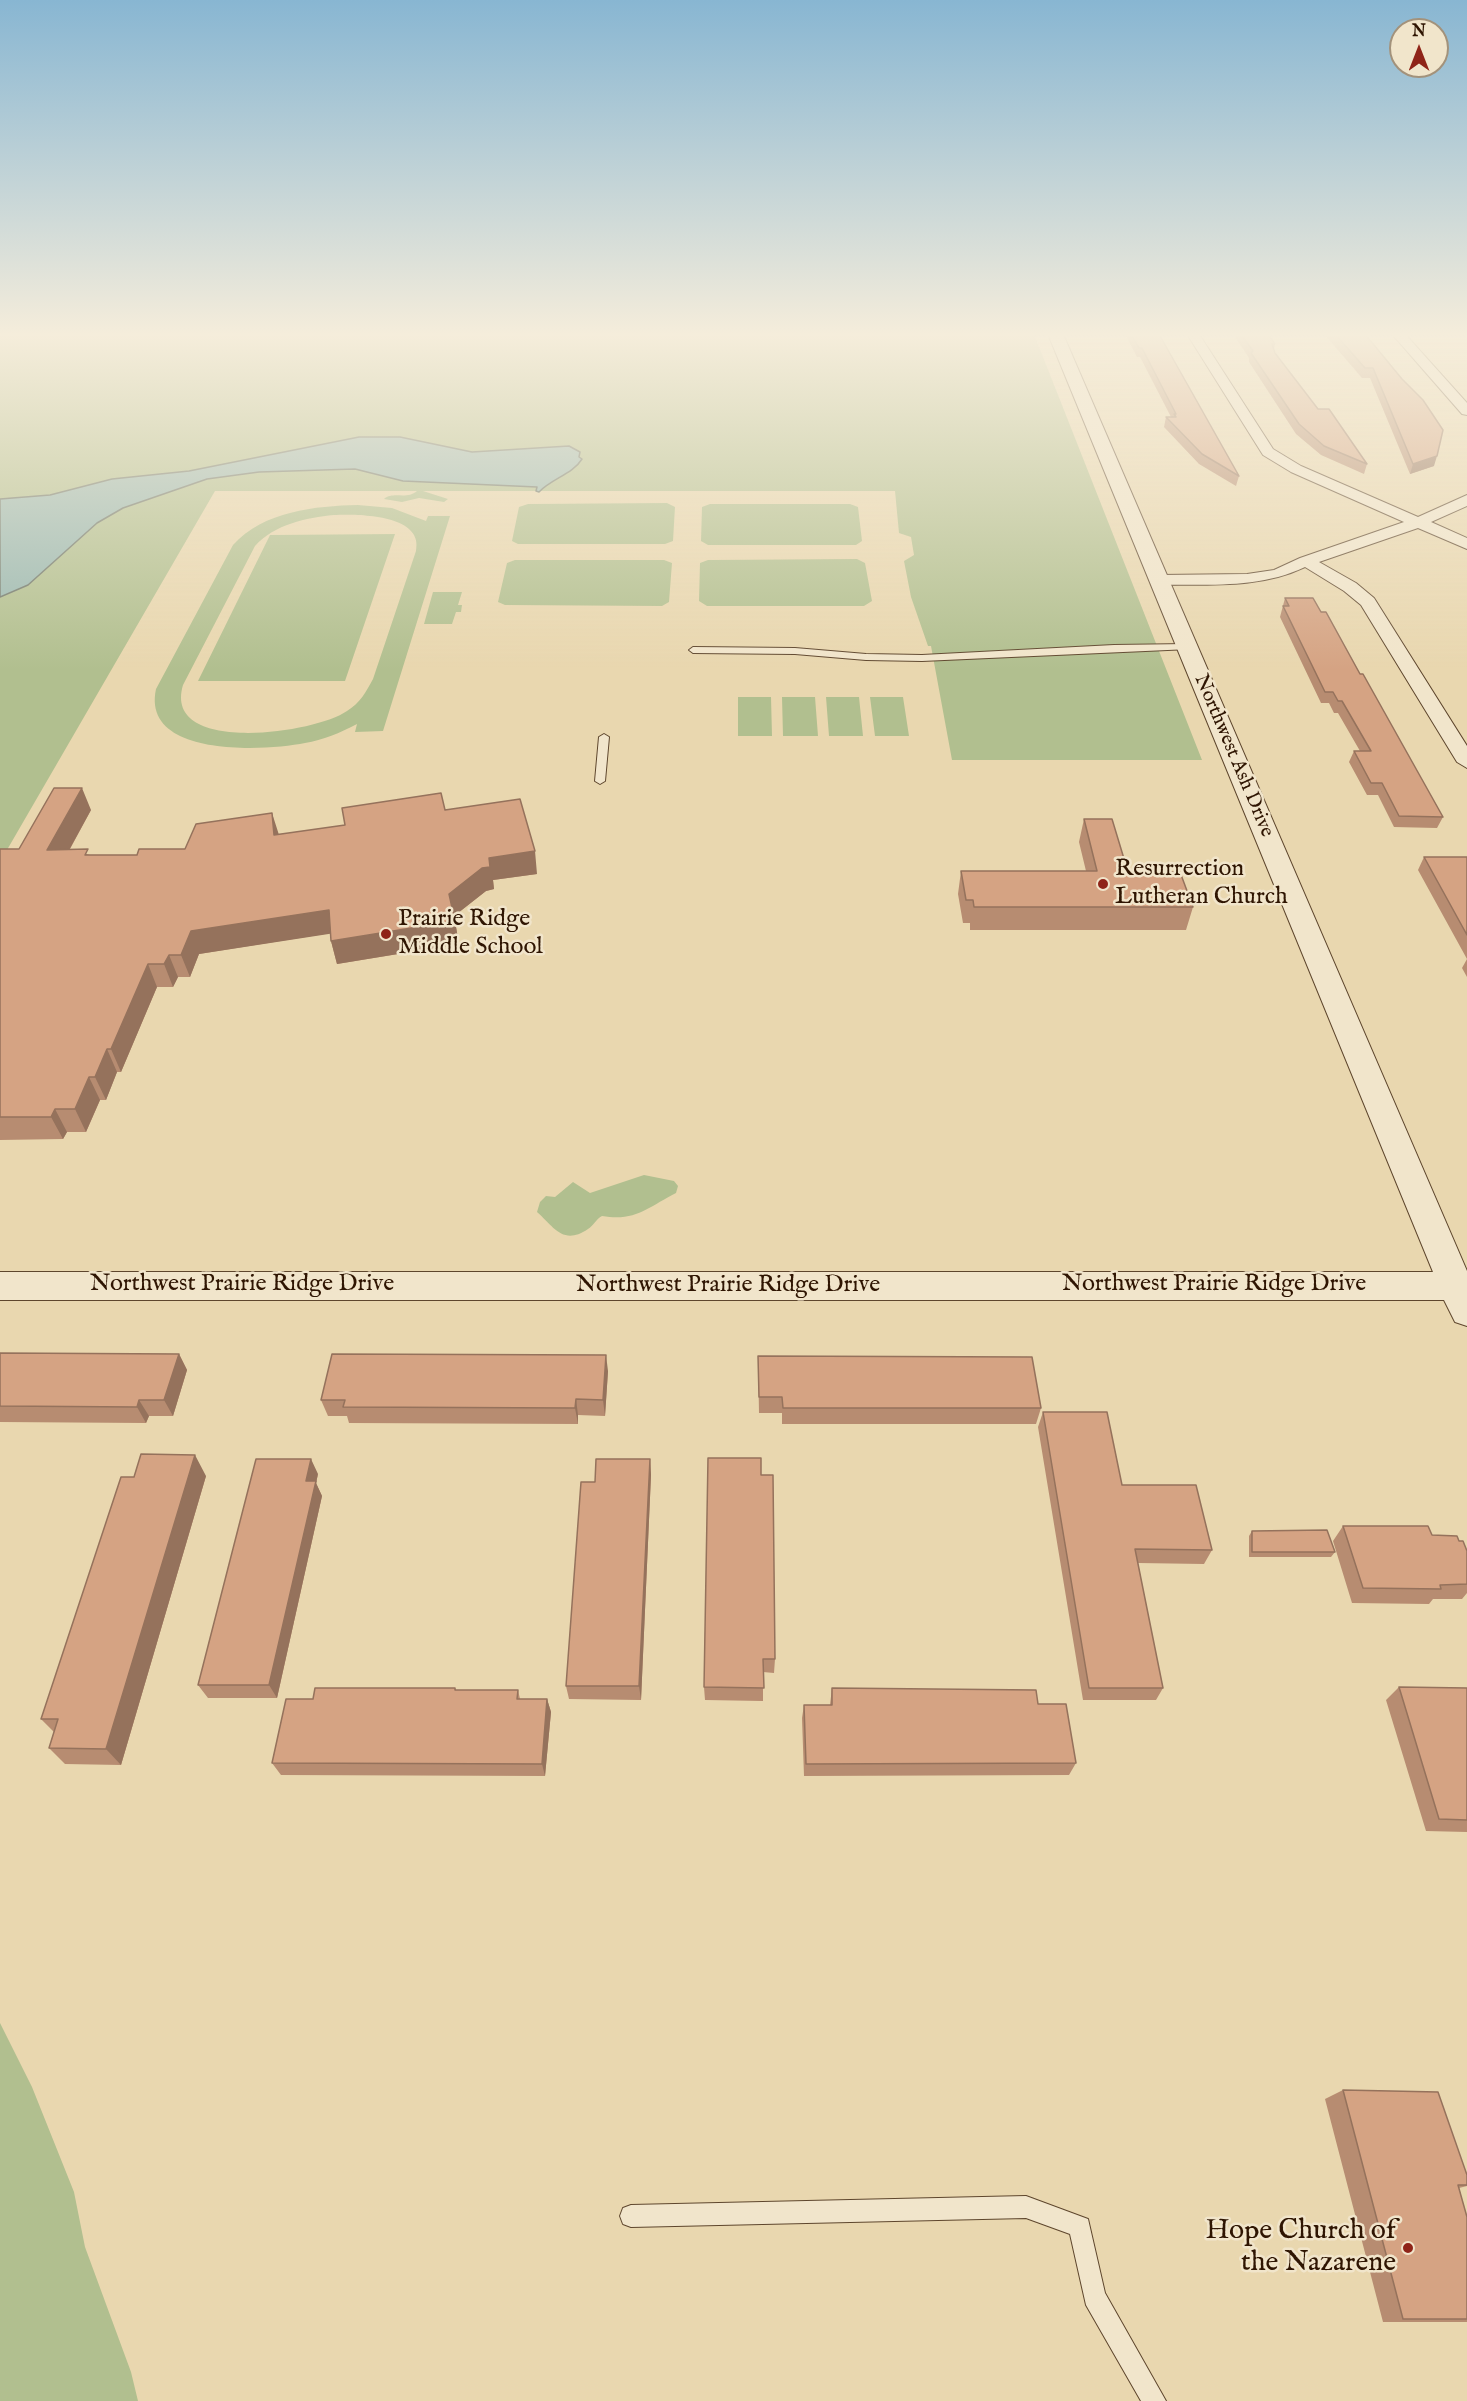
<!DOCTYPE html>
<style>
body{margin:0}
#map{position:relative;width:1467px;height:2401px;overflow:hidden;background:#e9d7af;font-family:"IM FELL English",serif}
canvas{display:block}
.north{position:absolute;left:1389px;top:18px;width:60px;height:60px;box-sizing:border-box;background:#f1e5cb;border:2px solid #a3927b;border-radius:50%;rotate:0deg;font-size:16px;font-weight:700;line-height:24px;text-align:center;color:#2f1502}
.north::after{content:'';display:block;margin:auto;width:21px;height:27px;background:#8f2418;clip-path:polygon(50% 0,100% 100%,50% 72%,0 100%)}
</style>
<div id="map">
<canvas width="1467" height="2401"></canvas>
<div class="north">N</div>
</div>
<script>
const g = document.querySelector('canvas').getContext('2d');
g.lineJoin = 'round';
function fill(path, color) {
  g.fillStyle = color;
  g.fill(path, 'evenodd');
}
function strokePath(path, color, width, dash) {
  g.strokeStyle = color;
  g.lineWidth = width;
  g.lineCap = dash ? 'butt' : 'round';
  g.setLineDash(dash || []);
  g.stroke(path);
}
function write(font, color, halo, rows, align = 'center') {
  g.font = font + ' "IM FELL English",serif';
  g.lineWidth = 5;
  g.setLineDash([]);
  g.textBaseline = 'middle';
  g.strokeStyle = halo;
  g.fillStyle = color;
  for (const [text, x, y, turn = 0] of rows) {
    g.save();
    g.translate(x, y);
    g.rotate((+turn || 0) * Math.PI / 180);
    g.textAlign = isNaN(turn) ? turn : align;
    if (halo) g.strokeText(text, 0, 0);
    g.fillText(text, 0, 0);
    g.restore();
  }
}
fill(new Path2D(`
 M0,334H1034L1202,760H952L931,646H928L911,597L904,561L914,555L911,537L899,533L895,491H423L448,499L444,502L419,498L402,502L384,499C393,491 407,500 417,491H215L0,862Z
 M667,503L675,507L673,541L665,544H518L512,541L519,507L528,504Z
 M710,504H850L858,507L862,541L856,545H708L701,541L702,507Z
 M358,505L392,508L426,521L428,516H450L383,731L355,732L357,724C340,733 323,740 305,743C265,751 141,758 156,689L233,545C264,511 315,506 358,505ZM334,515C357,514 424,514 416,551L373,679C366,692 360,703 347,711C314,734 162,755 183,685L255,546C275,524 306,518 334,515Z
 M395,534L345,681H198L270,535Z
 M857,559L865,563L872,601L864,606H707L699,601L700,563L708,560Z
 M515,560H664L672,563L669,602L662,606L505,605L498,602L507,563Z
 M433,592H462L458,605H462L461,612H456L452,624H424Z
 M738,697H771L772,736H738Z
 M782,697H815L818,736H783Z
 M826,697H859L863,736H829Z
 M870,697H903L909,736H875Z
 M644,1175L674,1181L678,1186L676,1193C648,1207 636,1222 602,1216C596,1219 594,1225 588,1229C563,1246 554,1227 537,1212L540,1202L546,1196L555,1197L573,1182L590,1193Z
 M0,2023L32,2087L74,2192L85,2247L131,2372L138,2401H0Z`), '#b1bf8f');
const water = new Path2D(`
 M359,437H400L472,452L569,446L580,452L579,457L582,459C573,474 551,479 539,492L536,491L537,487L403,481L355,469L259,472L207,479L123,508L97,523L28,585L0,597V499L50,495L112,479L189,471Z`);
fill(water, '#99b8b1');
strokePath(water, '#6f776b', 1.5);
const service = new Path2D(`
 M1187,644L1191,647L1190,649L922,661L866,660L795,654L693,653L689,650L693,647L795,648L866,654L922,655L1114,645Z
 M604,734L609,737L605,781L600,784L595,781L599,737Z
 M1026,2196L1088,2219L1105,2293L1166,2401H1141L1086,2305L1070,2234L1026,2218L631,2227L623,2224L620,2216L623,2208L631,2205Z`);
const minor = new Path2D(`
 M1187,334H1199L1273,449L1301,466L1418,517L1467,495V506L1431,522L1467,538V549L1418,528L1319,562L1356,583L1374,598L1467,746V768L1457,762L1361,605L1344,591L1305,567C1259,589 1209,584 1159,585L1151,580L1159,575L1247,574L1274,570L1300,558L1404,522L1291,472L1263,455Z
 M1392,334H1405L1467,403V415L1462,414Z`);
const tertiary = new Path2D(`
 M1048,334H1063L1467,1271V1326L1455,1322L1444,1300H0V1272H1433Z`);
strokePath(service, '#5e462d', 2);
strokePath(minor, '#5e462d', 2);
strokePath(tertiary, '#5e462d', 2);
fill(service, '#f1e5cb');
fill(minor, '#f1e5cb');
fill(tertiary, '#f1e5cb');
fill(new Path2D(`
 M1125,334H1159L1239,476L1236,486L1199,464L1164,427L1166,417H1171L1140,357H1137Z
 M1233,334H1268L1275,344L1274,349L1275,353L1318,409L1367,464L1364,474L1321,455L1296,434L1249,362V358Z
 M1324,334H1365L1434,466L1410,474L1370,378H1362Z
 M1285,598L1360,674L1443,817L1437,828L1394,827L1378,795H1367L1349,762L1354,751H1360L1338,713H1334L1329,703H1321L1280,617Z
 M91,810L70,849L90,855H137L185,849L445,810L537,874L493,880L494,889L486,891L454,916L459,944L337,964L331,941V933L199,954L190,977H178L173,987H157L121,1072H117L106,1100H100L86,1132H67L63,1139L0,1140V849H19Z
 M1084,819L1128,872L1193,907L1186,930H970V923H963L958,894L961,871H1086L1079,842Z
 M1424,857H1467V977L1462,968L1467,959L1418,870Z
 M0,1353L179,1354L187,1370L173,1416H149L146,1423L0,1422Z
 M758,1356L1041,1408L1036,1424H782V1413H759Z
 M608,1371L605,1416L578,1415V1424L349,1423L347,1416H328L321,1400Z
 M1043,1412L1122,1485L1212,1550L1204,1564L1138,1563L1163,1688L1156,1700H1083L1038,1427Z
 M650,1459L651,1475L641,1700L569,1699L566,1686L595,1482Z
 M318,1474L316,1483L322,1496L277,1698H208L198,1685Z
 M761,1475L775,1659L774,1673L763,1672V1701L705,1700L704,1687Z
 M206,1476L121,1765L65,1764L49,1748L54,1732L41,1719L134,1477Z
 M1343,1526L1432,1535L1459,1541L1467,1551V1593L1462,1599H1433L1429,1604L1352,1603L1333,1541Z
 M1252,1531L1335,1552L1331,1557H1249V1536Z
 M1399,1687L1467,1688V1832L1426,1831L1386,1700Z
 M455,1688L456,1690H518L520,1699H547L551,1712L545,1776L281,1775L272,1763Z
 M832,1688L1038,1704L1076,1763L1069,1775L804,1776L802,1718L804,1705H830Z
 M1343,2090L1467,2175V2186L1459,2188L1467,2217V2322H1383L1325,2099Z`), '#b78c71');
fill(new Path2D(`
 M1437,456L1434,466L1410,474L1413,464Z
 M82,788L91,810L57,872L47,850Z
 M272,813L279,835H274Z
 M535,851L537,874L493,880L494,889L486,891L453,917L449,894L489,858Z
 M329,910L335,933L199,954L190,977L181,955L191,931Z
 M455,921L459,944L337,964L331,941Z
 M169,955L178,977L173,987L164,964Z
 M148,964L157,987L121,1072L111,1049Z
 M107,1049L117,1072L106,1100L95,1077Z
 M89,1077L100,1100L86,1132L75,1109Z
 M55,1109L67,1132L63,1139L51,1117Z
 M179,1354L187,1370L173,1416L164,1400Z
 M606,1355L608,1371L605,1416L603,1400Z
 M576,1399L578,1415V1424L575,1408Z
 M139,1400L149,1416L146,1423L137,1407Z
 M195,1455L206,1476L121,1765L106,1749Z
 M311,1459L318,1474L316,1483L322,1496L277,1698L269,1685L306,1481Z
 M650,1459L651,1475L641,1700L639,1686Z
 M547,1699L551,1712L545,1776L542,1764Z`), '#95725c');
const building = new Path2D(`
 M1131,334H1159L1239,476L1202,454L1166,417H1176L1174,414H1176L1142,348H1139Z
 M1241,334H1268L1275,344H1272L1275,353L1318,409H1329L1367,464L1324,446L1299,424L1251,353L1253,351Z
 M1335,334H1365L1402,379L1423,400L1443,430L1437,456L1413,464L1373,368H1365Z
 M1285,598H1313L1321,612H1326L1360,674H1363L1443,817L1399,816L1382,783H1371L1354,751H1371L1342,701H1338L1333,692H1325L1283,606H1289Z
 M54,788H82L47,850L88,849L85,855H137L139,849H185L196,824L272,813L274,835L345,825L342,808L441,793L445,810L520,799L535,851L489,858L490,867L482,868L449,894L455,921L331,941L329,910L191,931L181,955H169L164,964H148L111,1049H107L95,1077H89L75,1109H55L51,1117H0V849H19Z
 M1084,819H1112L1128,872H1180L1193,907H974L973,900H966L961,871H1097Z
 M1424,857H1467V935Z
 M0,1353L179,1354L164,1400H139L137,1407L0,1406Z
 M332,1354L606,1355L603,1400L576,1399L575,1408L343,1407L345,1400H321Z
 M758,1356L1032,1357L1041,1408H783L782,1397H759Z
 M1043,1412H1107L1122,1485H1196L1212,1550L1135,1549L1163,1688H1089Z
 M141,1454L195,1455L106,1749L49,1748L58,1719H41L121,1477H134Z
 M708,1458H761V1475H773L775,1659H763L764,1688L704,1687Z
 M256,1459H311L306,1481H316L269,1685H198Z
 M596,1459H650L639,1686H566L581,1482H595Z
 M1343,1526H1428L1432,1535L1457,1536L1459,1541H1463L1467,1551V1584L1440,1585L1441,1589L1363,1588Z
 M1327,1530L1335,1552H1252V1531Z
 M1399,1687L1467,1688V1820L1439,1819Z
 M315,1688H455V1690H518L517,1699H547L542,1764L272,1763L286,1699H313Z
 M832,1688L1036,1690L1038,1704H1066L1076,1763L806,1764L804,1705H832Z
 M1343,2090L1438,2092L1467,2175V2185H1458L1467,2217V2319H1403Z`);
fill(building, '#d5a383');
strokePath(building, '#95725c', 1.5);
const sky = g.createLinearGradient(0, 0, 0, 670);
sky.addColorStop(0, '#88b6d2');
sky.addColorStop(0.5, '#f5eddb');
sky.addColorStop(1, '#f5eddb00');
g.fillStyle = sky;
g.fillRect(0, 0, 1467, 670);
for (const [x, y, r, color] of [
 [1103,884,6,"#8f2418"],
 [386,934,6,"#8f2418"],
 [1408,2248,6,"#8f2418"]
]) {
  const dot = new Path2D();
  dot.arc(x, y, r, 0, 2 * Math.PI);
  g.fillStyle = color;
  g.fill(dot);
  strokePath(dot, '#f1e5cb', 2);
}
write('20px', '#2f1502', '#f1e5cb', [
 ["Northwest Ash Drive",1233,756,67]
]);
write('24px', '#2f1502', '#f1e5cb', [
 ["Resurrection",1115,870],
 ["Lutheran Church",1115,898],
 ["Prairie Ridge",398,920],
 ["Middle School",398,948]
], 'left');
write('24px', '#2f1502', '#f1e5cb', [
 ["Northwest Prairie Ridge Drive",242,1285],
 ["Northwest Prairie Ridge Drive",1214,1285],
 ["Northwest Prairie Ridge Drive",728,1286]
]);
write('28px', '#2f1502', '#f1e5cb', [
 ["Hope Church of",1396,2232],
 ["the Nazarene",1396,2264]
], 'right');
</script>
